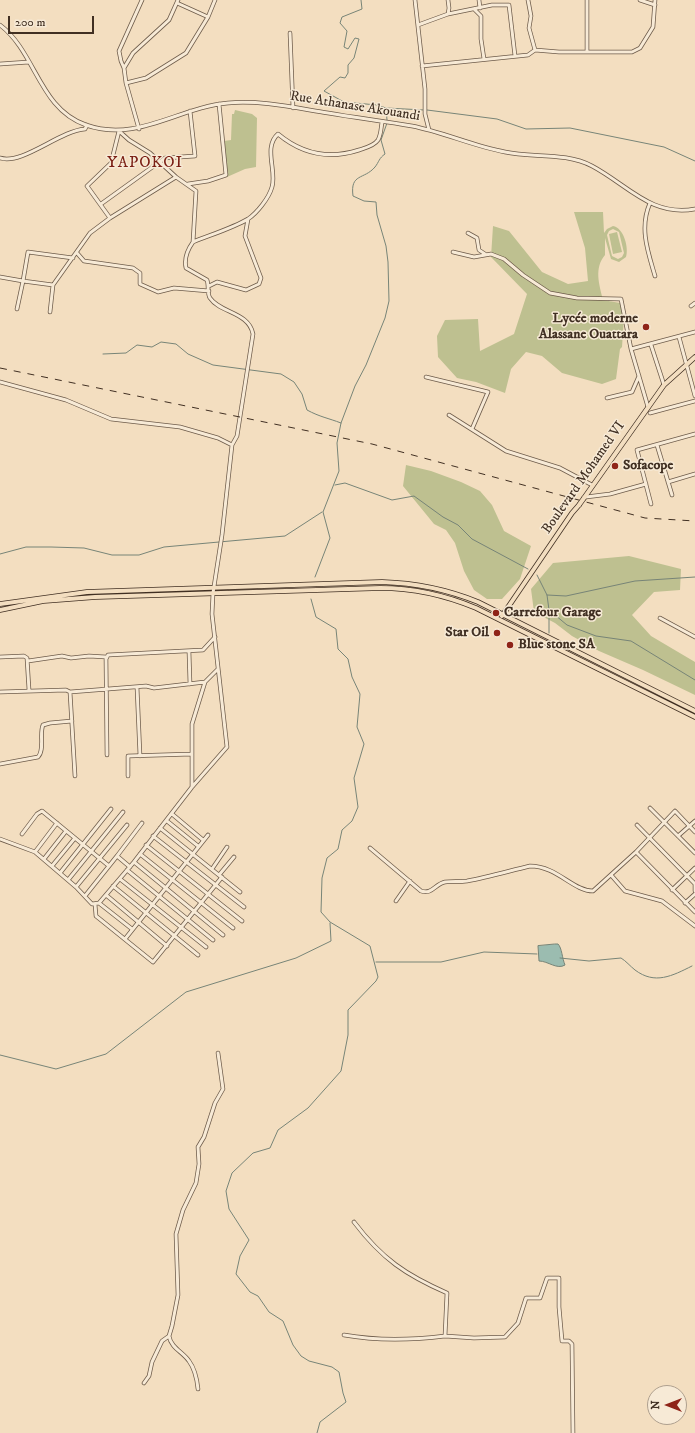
<!DOCTYPE html>
<meta charset="utf-8">
<style>
body{margin:0}
#map{position:relative;width:695px;height:1433px;overflow:hidden;background:#f3dec0;font-family:"IM FELL DW Pica",serif}
canvas{display:block}
.north{position:absolute;left:647px;top:1385px;width:40px;height:40px;box-sizing:border-box;background:#f7ead6;border:1px solid #ae9f8e;border-radius:50%;rotate:270deg;font-size:11px;font-weight:700;line-height:16px;text-align:center;color:#402f22}
.north::after{content:'';display:block;margin:auto;width:14px;height:18px;background:#8f2418;clip-path:polygon(50% 0,100% 100%,50% 72%,0 100%)}
.scale{position:absolute;left:8px;top:16px;width:86px;height:18px;box-sizing:border-box;border:2px solid #402f22;border-top:0;padding-left:5px;font-size:12px;line-height:14px;white-space:nowrap;color:#402f22;-webkit-text-stroke:3px #f7ead6;paint-order:stroke}
</style>
<div id="map">
<canvas width="695" height="1433"></canvas>
<div class="north">N</div>
<div class="scale">200 m</div>
</div>
<script>
const g = document.querySelector('canvas').getContext('2d');
g.lineJoin = 'round';
function fill(path, color) {
  g.fillStyle = color;
  g.fill(path, 'evenodd');
}
function strokePath(path, color, width, dash) {
  g.strokeStyle = color;
  g.lineWidth = width;
  g.lineCap = dash ? 'butt' : 'round';
  g.setLineDash(dash || []);
  g.stroke(path);
}
function write(font, color, halo, rows, align = 'center') {
  g.font = font + ' "IM FELL DW Pica",serif';
  g.lineWidth = 3;
  g.setLineDash([]);
  g.textBaseline = 'middle';
  g.strokeStyle = halo;
  g.fillStyle = color;
  for (const [text, x, y, turn = 0] of rows) {
    g.save();
    g.translate(x, y);
    g.rotate((+turn || 0) * Math.PI / 180);
    g.textAlign = isNaN(turn) ? turn : align;
    if (halo) g.strokeText(text, 0, 0);
    g.fillText(text, 0, 0);
    g.restore();
  }
}
fill(new Path2D(`
 M235,110L252,114L257,118L256,167L245,169L227,177L224,141L231,140L232,114H234Z
 M574,212H603L604,233L607,229L613,226C624,228 629,248 626,257L619,262L611,259L605,238V255C594,268 599,284 603,300L620,303L624,317L622,347L620,349L616,379L602,384L562,373L542,356L526,352L511,369L505,393L476,382L457,378L438,357L437,336L445,320L478,319L480,351L514,334L527,294L491,257L493,226L509,231L542,272L568,284L588,281L585,248ZM613,229L619,232L624,253L622,257L618,259L612,256L607,235L609,231Z
 M617,232L622,252L613,254L609,234Z
 M406,465L431,471L461,482L480,491L492,505L504,531L531,546L520,579L502,599H487L474,590L464,571L455,543L446,530L434,524L403,486Z
 M629,556L681,569L680,590L654,592L632,615L651,636L695,662V695L643,670L599,651L572,636L555,623L534,612L531,589L553,563Z`), '#bec090');
const water = new Path2D(`
 M555,944H558C562,948 562,958 565,965C557,970 548,961 539,961L538,946Z`);
fill(water, '#9bbcb0');
strokePath(water, '#778477', 1);
strokePath(new Path2D(`
 M361,0L362,9L342,17L340,23L347,31L344,47L348,49L355,38L359,39L354,58L348,65V73L345,78L340,77L324,91L344,102L377,105L386,108L387,120
 M386,108L424,110
 M427,110L497,119L526,129L570,128L664,147L695,161
 M103,354L126,353L137,345L152,347L161,342L176,344L188,354L213,365L281,374L294,382L302,394L307,410C320,417 328,418 341,423
 M335,485L345,483L392,500L414,496L443,517L458,525L472,539L528,569
 M0,554L26,547H51L84,548L112,555H139L164,547L285,536L322,512
 M537,575L547,595L549,610L567,625L596,636L631,641L695,680
 M315,577L330,538L323,512L339,471L337,443L341,423L355,386L366,365L385,318L389,301L388,262L386,246L377,215L376,202L364,201L353,196C350,173 364,180 375,167C379,162 379,158 385,154L381,140L387,123
 M547,595L566,596L635,581L695,577
 M311,599L316,617L336,629L338,649L348,659L352,677L360,694L357,727L364,744L354,778L358,807L352,821L342,830L338,849L327,858L322,878L321,912L330,922L370,946L378,977L376,981L348,1010V1035L341,1071L308,1108L278,1130L270,1148L253,1153L232,1173L226,1191L229,1209L249,1240L240,1256L236,1274L250,1292L258,1296L269,1312L283,1321L293,1345L301,1356L309,1361L332,1367L339,1372L343,1393L346,1402L320,1422L317,1433
 M549,610V633
 M560,958L589,961L621,958C626,961 630,966 635,970C655,985 672,976 692,966
 M376,962H441L484,952L537,954
 M0,1055L56,1069L106,1054L186,992L296,958L331,941L330,923`), '#778477', 1);
const minor = new Path2D(`
 M415,0L425,89V114L429,130
 M479,0L480,8
 M528,0L531,16L529,28L535,50
 M640,0L655,5
 M177,3L208,17
 M475,10L481,16V39L484,59
 M448,14L492,5H509L515,56
 M0,25C36,52 39,109 86,125C137,143 179,107 228,103C261,100 296,108 328,113C356,118 384,121 412,126C443,132 473,146 505,152C532,158 566,152 592,166C628,185 651,217 695,209
 M418,25L448,14L449,8L448,0
 M290,33L293,108
 M587,52H632L640,48L653,27L655,0
 M0,64L29,62
 M422,66L528,55L535,50L559,52H587V0
 M124,68L121,61L119,51L142,0
 M126,83L146,78L186,53L208,17L215,0
 M139,129L126,83L124,68L133,53L169,20L178,0
 M0,158C23,165 59,131 85,129L87,125
 M188,184L208,181L226,175L219,104
 M650,203C639,228 648,252 655,276
 M101,204L165,158L195,156L190,111
 M468,233L477,238L479,250L485,254
 M193,242C210,235 233,228 248,219C257,213 269,198 272,187C277,171 263,147 278,134C302,154 328,160 359,150C365,148 374,146 378,140C381,135 381,128 382,122
 M453,252L474,257L491,254L504,259L523,275L550,293L577,298L621,299L631,349L648,407
 M77,253L84,261L133,268L140,273V284L158,292L174,288L209,291
 M0,277L23,281L17,309
 M53,285L23,281L28,252L73,258
 M209,286L217,282L246,290L259,284L261,278L245,236L248,219
 M691,306L695,303
 M50,312L53,285L90,233L110,218L176,177
 M679,337L695,396
 M651,345L664,385
 M631,349L695,332
 M426,377L488,392L472,429
 M0,382L66,400L111,419L180,427L218,438L232,445
 M607,398L632,392L639,376
 M650,413L695,401
 M449,415L506,451L560,468L592,485
 M657,445L672,495
 M668,482L695,474
 M586,497L610,494L646,484
 M651,504L637,450L695,434
 M660,618L695,637
 M189,652L190,684
 M0,657L24,656L27,658L29,690
 M28,661L62,656L71,658L89,656L106,657
 M137,687L140,756
 M0,692L66,690L70,692L146,686L154,688L205,682
 M70,692L75,776
 M107,755L106,659L108,655L203,650L215,637
 M0,764L38,757C45,750 39,734 43,725L50,723L72,721
 M128,776V756L192,754
 M192,787V724L205,682L218,669
 M650,808L695,853
 M172,814L203,840
 M167,821L198,846
 M637,825L695,884
 M160,828L240,892
 M22,834L37,814L42,811L109,866
 M153,836L244,907
 M678,836L695,821
 M0,839L35,852L76,887L92,904L99,903L134,862L192,787L227,747L212,614L213,593L222,535L232,445L237,436L253,334C249,312 220,313 210,298C207,294 209,285 207,280L186,268C184,259 188,249 193,242L196,191L176,177L150,153L129,140L119,131L111,163L87,186L110,218
 M146,845L242,921
 M370,848L421,891C432,895 435,884 445,882C452,881 459,882 467,881C488,877 509,871 530,866C557,866 573,891 593,891L636,852L675,811L695,832
 M35,852L57,823
 M636,852L695,912
 M140,854L233,928
 M117,856L142,823
 M44,859L66,831
 M134,862L223,935
 M52,866L75,838
 M212,869L227,847
 M127,870L213,940
 M60,873L111,809
 M219,875L234,857
 M611,875L625,891L662,901L695,926
 M120,879L206,947
 M68,880L123,812
 M695,885V891
 M113,886L198,955
 M76,887L127,825
 M672,890L695,868
 M106,895L167,946
 M85,896L117,856L130,867
 M396,901L410,881
 M99,903L132,929
 M685,903L695,894
 M95,904L96,916L101,920L153,962L222,877
 M125,939L208,835
 M354,1222C382,1259 406,1275 447,1293L445,1336L474,1338L505,1337L518,1323L526,1298H540L547,1278H559V1307L562,1341H569L572,1344L573,1433
 M344,1335C378,1341 412,1340 445,1336
 M169,1336C171,1348 183,1352 189,1361C195,1369 197,1379 198,1389
 M144,1383L149,1376L152,1362L162,1341L169,1336L172,1326L178,1295L176,1234L183,1210L196,1183L199,1164L198,1147L204,1137L215,1103L223,1089L218,1053`);
const major = new Path2D(`
 M584,498L664,385L695,357
 M0,604L87,592L382,582C416,583 446,589 478,602L695,711
 M0,610L43,601L95,597L380,588C414,588 445,595 476,608L695,717
 M502,616L572,513L579,505`);
strokePath(minor, '#6d5b4a', 4.5);
strokePath(major, '#402f22', 5.5);
strokePath(minor, '#f7ead6', 3);
strokePath(major, '#f3dec0', 4);
strokePath(new Path2D(`
 M0,368L372,444L645,518L695,521`), '#402f22', 1, [7, 7]);
const majorBridge = new Path2D(`
 M579,505L584,498`);
strokePath(majorBridge, '#402f22', 5.5, []);
strokePath(majorBridge, '#f3dec0', 4);
for (const [x, y, r, color] of [
 [646,327,4,"#8f2418"],
 [615,466,4,"#8f2418"],
 [496,613,4,"#8f2418"],
 [497,633,4,"#8f2418"],
 [510,645,4,"#8f2418"]
]) {
  const dot = new Path2D();
  dot.arc(x, y, r, 0, 2 * Math.PI);
  g.fillStyle = color;
  g.fill(dot);
  strokePath(dot, '#f7ead6', 1.5);
}
write('14px', '#402f22', '#f7ead6', [
 ["Rue Athanase Akouandi",355,107,9],
 ["Boulevard Mohamed VI",584,478,-55]
]);
write('bold 14px', '#402f22', '#f7ead6', [
 ["Lycée moderne",638,319,"right"],
 ["Alassane Ouattara",638,335,"right"],
 ["Sofacope",623,466],
 ["Carrefour Garage",504,613],
 ["Star Oil",489,633,"right"],
 ["Blue stone SA",518,645]
], 'left');
g.letterSpacing = '1px';
write('16px', '#7a1f14', '#f7ead6', [
 ["YAPOKOI",145,164]
]);
g.letterSpacing = '0px';
</script>
